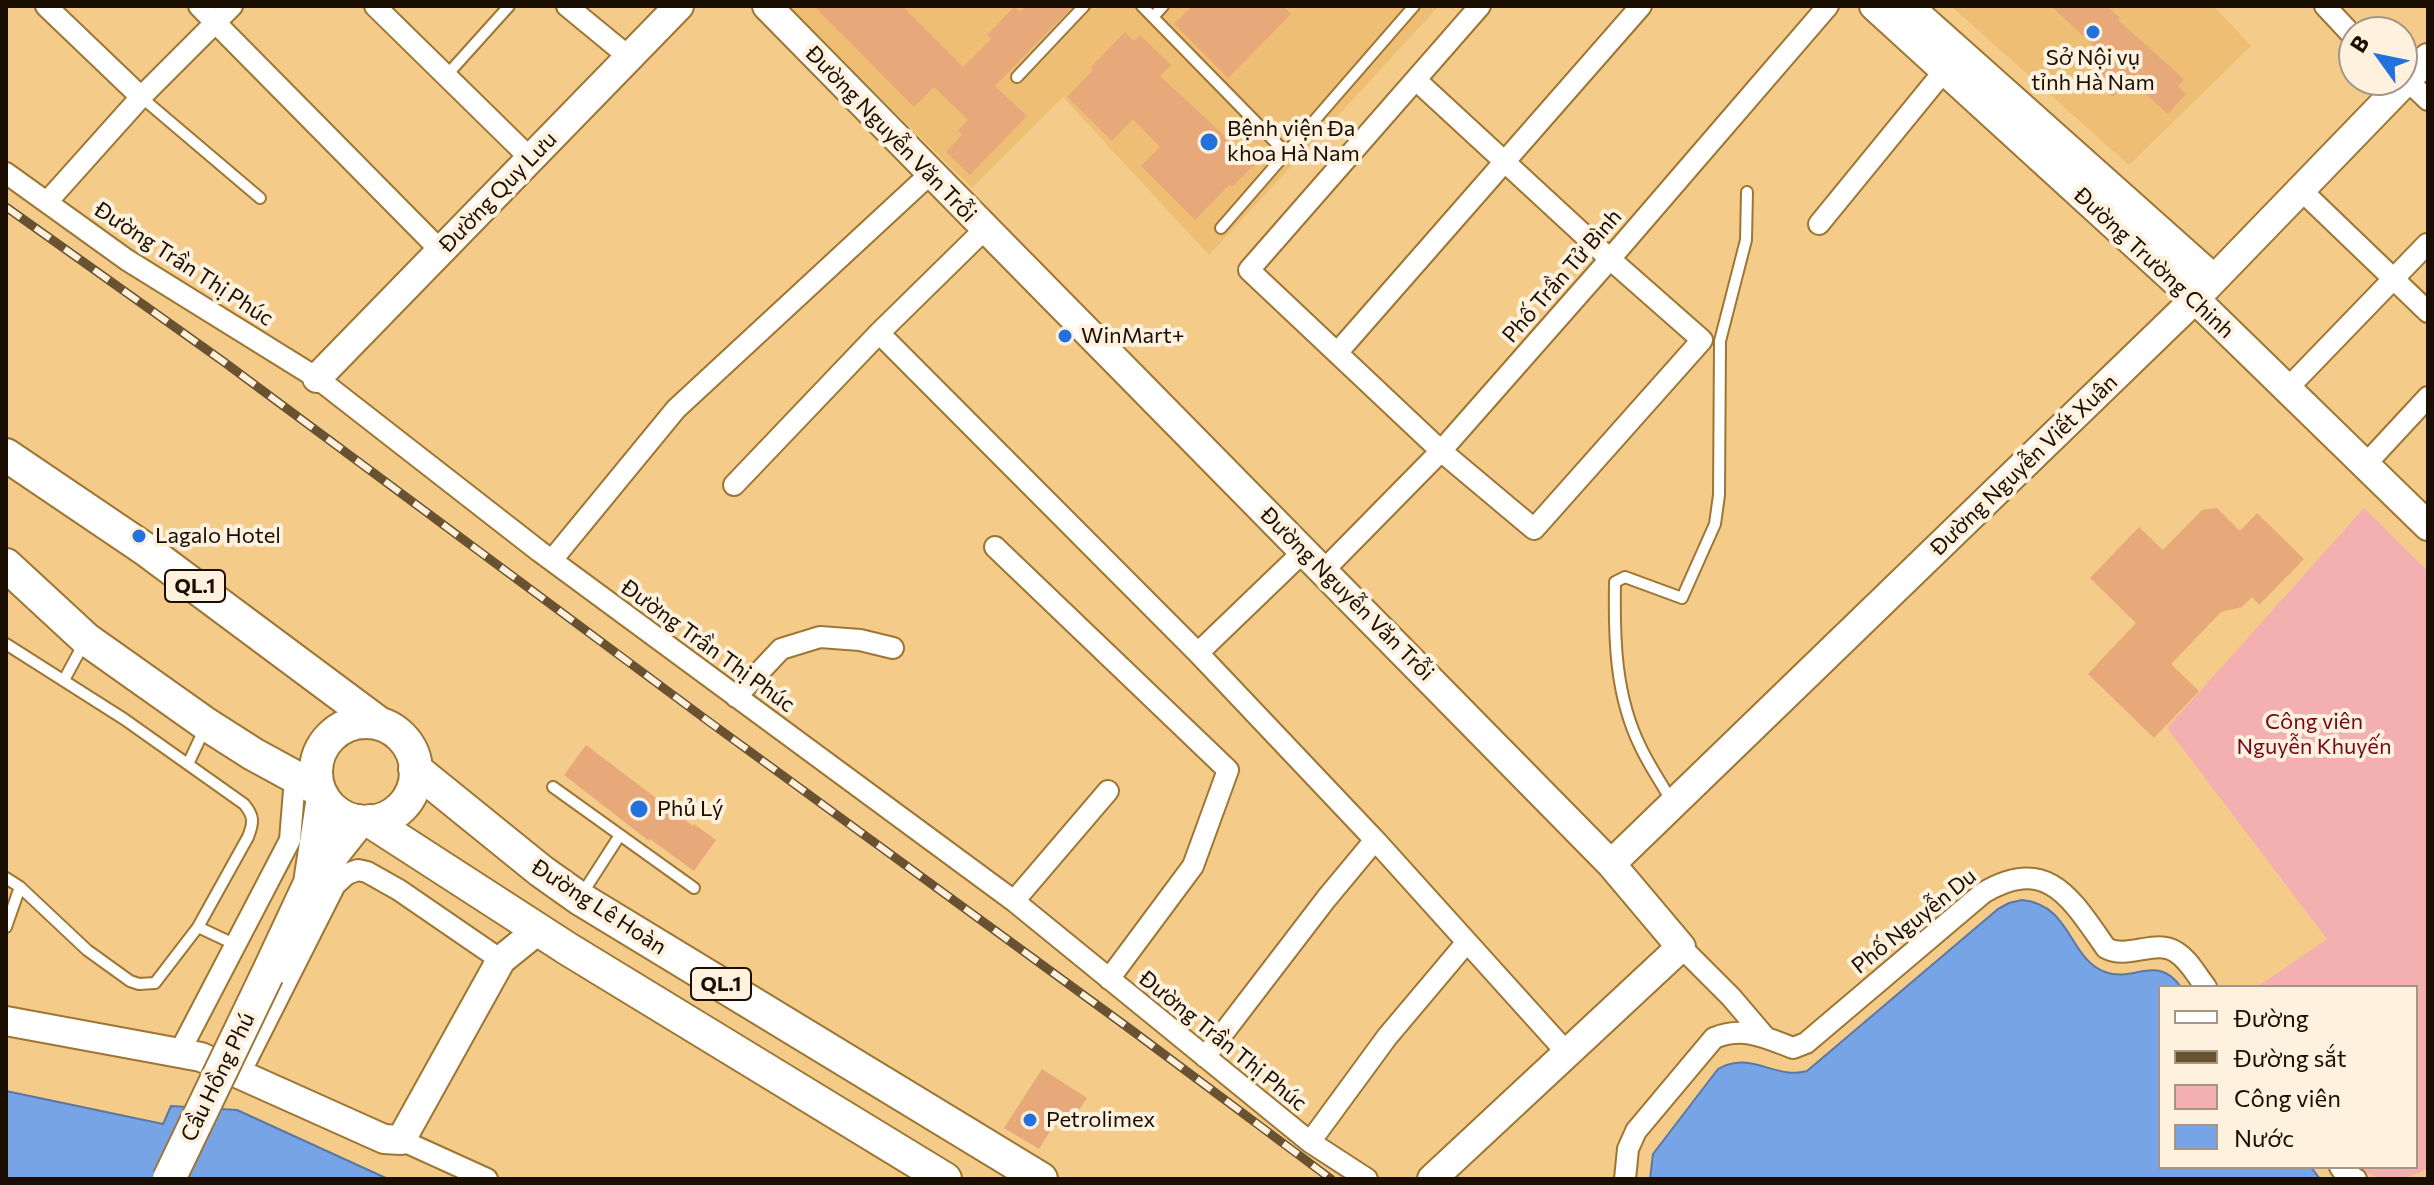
<!DOCTYPE html>
<meta charset="utf-8">
<style>
body{margin:0}
#map{position:relative;width:2434px;height:1185px;overflow:hidden;background:#f5cb89;font-family:Commissioner,sans-serif}
canvas{display:block}
.frame{position:absolute;inset:0;border:8px solid #1a0e00;pointer-events:none}
.legend{position:absolute;left:2158px;top:985px;width:260px;height:184px;box-sizing:border-box;background:#fef1de;border:2px solid #a39685;margin:0;padding:10px 14px;list-style:none;font-size:24px;color:#1a0e00}
.legend li{display:flex;align-items:center;gap:16px;height:40px}
.legend b{width:40px;border:2px solid #a39685}
.north{position:absolute;left:2338px;top:16px;width:80px;height:80px;box-sizing:border-box;background:#fef1de;border:2px solid #a39685;border-radius:50%;rotate:303deg;font-size:22px;font-weight:700;line-height:32px;text-align:center;color:#1a0e00}
.north::after{content:'';display:block;margin:auto;width:28px;height:36px;background:#2371dc;clip-path:polygon(50% 0,100% 100%,50% 72%,0 100%)}
</style>
<div id="map">
<canvas width="2434" height="1185"></canvas>
<div class="frame"></div>
<ul class="legend">
<li><b style="height:10px;background:#fff"></b>Đường</li>
<li><b style="height:10px;background:#685231"></b>Đường sắt</li>
<li><b style="height:22px;background:#f4b0b1"></b>Công viên</li>
<li><b style="height:22px;background:#77a4e7"></b>Nước</li>
</ul>
<div class="north">B</div>
</div>
<script>
const g = document.querySelector('canvas').getContext('2d');
g.lineJoin = 'round';
function fill(path, color) {
  g.fillStyle = color;
  g.fill(path, 'evenodd');
}
function strokePath(path, color, width, dash) {
  g.strokeStyle = color;
  g.lineWidth = width;
  g.lineCap = dash ? 'butt' : 'round';
  g.setLineDash(dash || []);
  g.stroke(path);
}
function write(font, color, halo, rows, align = 'center') {
  g.font = font + ' Commissioner,sans-serif';
  g.lineWidth = 8;
  g.setLineDash([]);
  g.textBaseline = 'middle';
  g.strokeStyle = halo;
  g.fillStyle = color;
  for (const [text, x, y, turn = 0] of rows) {
    g.save();
    g.translate(x, y);
    g.rotate((+turn || 0) * Math.PI / 180);
    g.textAlign = isNaN(turn) ? turn : align;
    if (halo) g.strokeText(text, 0, 0);
    g.fillText(text, 0, 0);
    g.restore();
  }
}
fill(new Path2D(`
 M788,6H1439L1209,255L1063,97L972,188Z
 M1951,6H2214L2251,46L2129,165Z`), '#edbe74');
fill(new Path2D(`
 M2364,508L2428,571V1167C2412,1181 2376,1185 2361,1167H2416V987H2257L2327,939L2167,728Z`), '#f4b0b1');
const water = new Path2D(`
 M2022,900C2072,905 2068,958 2105,972C2135,983 2156,953 2181,987H2160V1167H2311L2320,1179H1650L1653,1154L1718,1069C1751,1050 1775,1080 1807,1071L1998,909L2009,903Z
 M6,1091L163,1124L171,1106L237,1110L388,1179H6Z`);
fill(water, '#77a4e7');
strokePath(water, '#5b77a2', 2);
fill(new Path2D(`
 M814,6H902L963,67L991,39L987,35L1014,7L1020,12L1026,6H1073L995,86L1027,116L970,175L946,152L962,135L958,131L968,120L934,87L914,107Z
 M1192,6H1283L1291,14L1228,78L1174,24Z
 M2051,6H2107L2120,18L2118,20L2184,79L2178,86L2186,94L2168,114L2129,79L2113,97L2091,79L2108,59Z
 M1125,32L1134,41L1140,35L1171,65L1160,76L1255,164L1232,187L1229,185L1195,220L1141,166L1160,147L1133,119L1112,141L1067,97L1093,70L1091,67Z
 M2217,508L2240,531L2257,513L2304,559L2259,605L2252,597L2242,607L2221,612L2171,664L2199,691L2154,738L2088,674L2136,623L2090,578L2139,527L2163,550L2202,510Z
 M586,745L693,826L694,824L716,840L694,871L650,839L649,841L564,775Z
 M1042,1069L1087,1098L1071,1122L1060,1115L1039,1149L1004,1128Z`), '#e7a979');
const lane = new Path2D(`
 M1142,6L1285,152
 M1153,17L1163,6
 M446,76L509,6
 M1017,77L1084,6
 M141,97L260,198
 M1221,228L1414,6
 M6,644L124,719L244,804C254,816 254,822 248,837L198,927L155,983L139,984L130,981L87,950L20,887L6,878
 M64,680L84,643
 M188,764L204,730
 M553,787L694,888
 M1672,802C1662,784 1650,767 1641,748C1615,696 1614,639 1615,582L1625,577L1682,598L1715,524L1719,495L1720,341L1746,240L1747,192
 M582,894L620,835
 M6,927L20,887
 M198,927L234,944`);
const street = new Path2D(`
 M46,6L141,97
 M199,6L441,251
 M375,6L531,159
 M567,6L629,57
 M2325,6L2354,37
 M1416,80L1610,259L1702,340L1534,529L1441,451L1249,270L1480,6
 M2407,80L2428,100
 M6,173L127,260L317,378L539,551L1014,901L1310,1142L1367,1179
 M2301,190L2428,312
 M47,202L141,97L232,6
 M1819,224L1953,60
 M879,333L1198,653L1375,840L1568,1054
 M1337,353L1641,6
 M2287,389L2427,244
 M2365,465L2428,397
 M734,485L879,333L985,229
 M995,547L1228,770L1193,866L1109,979
 M552,560L676,409L930,174
 M1324,570L1441,451L1610,259L1828,6
 M1198,653L1304,551
 M736,697L781,649L820,637L860,640L893,648
 M1014,901L1108,791
 M1681,947L1731,997L1766,1038
 M179,1053L290,840L295,778
 M1205,1057L1326,899L1375,840
 M240,1073L335,885L347,874L358,870L367,872L399,890L501,960
 M401,1140L487,1179
 M1310,1142L1387,1037L1467,942
 M2340,1167L2346,1175L2356,1179
 M1625,1179L1628,1149L1636,1131L1714,1038C1744,1026 1764,1037 1793,1048L1806,1043L1983,893C2048,854 2072,900 2106,948C2128,960 2156,938 2176,952C2189,960 2197,976 2206,987`);
const secondary = new Path2D(`
 M767,6L1611,864L1681,947L1432,1179
 M1874,6L2195,299L2428,526
 M1908,6L2214,279
 M317,378L679,6
 M1611,864L2195,299L2428,58
 M6,1021L201,1057L384,1139L401,1140L501,960L538,930`);
const primary = new Path2D(`
 M6,455L145,549L380,724
 M6,565L86,639L206,724L253,754L319,790
 M316 772a50 50 0 1 1 100 0a50 50 0 1 1-100 0Z
 M415,769L541,871L579,898L1041,1179
 M370,821L568,949L945,1179
 M310,883L323,797
 M267,975L310,883L359,821`);
strokePath(lane, '#9d7634', 14);
strokePath(street, '#9d7634', 24);
strokePath(secondary, '#9d7634', 32);
strokePath(primary, '#9d7634', 36);
strokePath(lane, '#fff', 10);
strokePath(street, '#fff', 20);
strokePath(secondary, '#fff', 28);
strokePath(primary, '#fff', 32);
const rail = new Path2D(`
 M6,207L224,362L704,718L1130,1029L1331,1179`);
strokePath(rail, '#685231', 9);
strokePath(rail, '#fef1de', 6, [18]);
const primaryBridge = new Path2D(`
 M169,1179L267,975`);
strokePath(primaryBridge, '#9d7634', 36, []);
strokePath(primaryBridge, '#fff', 32);
for (const [x, y, r, color] of [
 [2093,32,8,"#2371dc"],
 [1209,142,10,"#2371dc"],
 [1065,336,8,"#2371dc"],
 [139,536,8,"#2371dc"],
 [639,809,10,"#2371dc"],
 [1030,1120,8,"#2371dc"]
]) {
  const dot = new Path2D();
  dot.arc(x, y, r, 0, 2 * Math.PI);
  g.fillStyle = color;
  g.fill(dot);
  strokePath(dot, '#fef1de', 3);
}
for (const [x, y, w] of [
 [195,586,60],
 [721,984,60]
]) {
  const box = new Path2D();
  box.roundRect(x - w / 2, y - 16, w, 32, 6);
  g.fillStyle = '#fef1de';
  g.fill(box);
  strokePath(box, '#1a0e00', 2);
}
write('bold 20px', '#1a0e00', null, [
 ["QL.1",195,586],
 ["QL.1",721,984]
]);
write('22px', '#1a0e00', '#fef1de', [
 ["Sở Nội vụ",2093,58,"center"],
 ["tỉnh Hà Nam",2093,83,"center"],
 ["Bệnh viện Đa",1227,129],
 ["khoa Hà Nam",1227,154],
 ["WinMart+",1081,336],
 ["Lagalo Hotel",155,536],
 ["Phủ Lý",657,809],
 ["Petrolimex",1046,1120]
], 'left');
write('22px', '#1a0e00', '#fef1de', [
 ["Đường Nguyễn Văn Trỗi",891,134,46],
 ["Đường Quy Lưu",498,192,-46],
 ["Đường Trường Chinh",2154,263,43],
 ["Đường Trần Thị Phúc",184,264,33],
 ["Phố Trần Tử Bình",1562,276,-49],
 ["Đường Nguyễn Viết Xuân",2024,465,-44],
 ["Đường Nguyễn Văn Trỗi",1347,594,45],
 ["Đường Trần Thị Phúc",708,646,36],
 ["Đường Lê Hoàn",599,907,33],
 ["Phố Nguyễn Du",1914,921,-39],
 ["Đường Trần Thị Phúc",1223,1041,39],
 ["Cầu Hồng Phú",218,1077,-64]
]);
write('22px', '#76051f', '#fef1de', [
 ["Công viên",2314,722],
 ["Nguyễn Khuyến",2314,747]
]);
</script>
